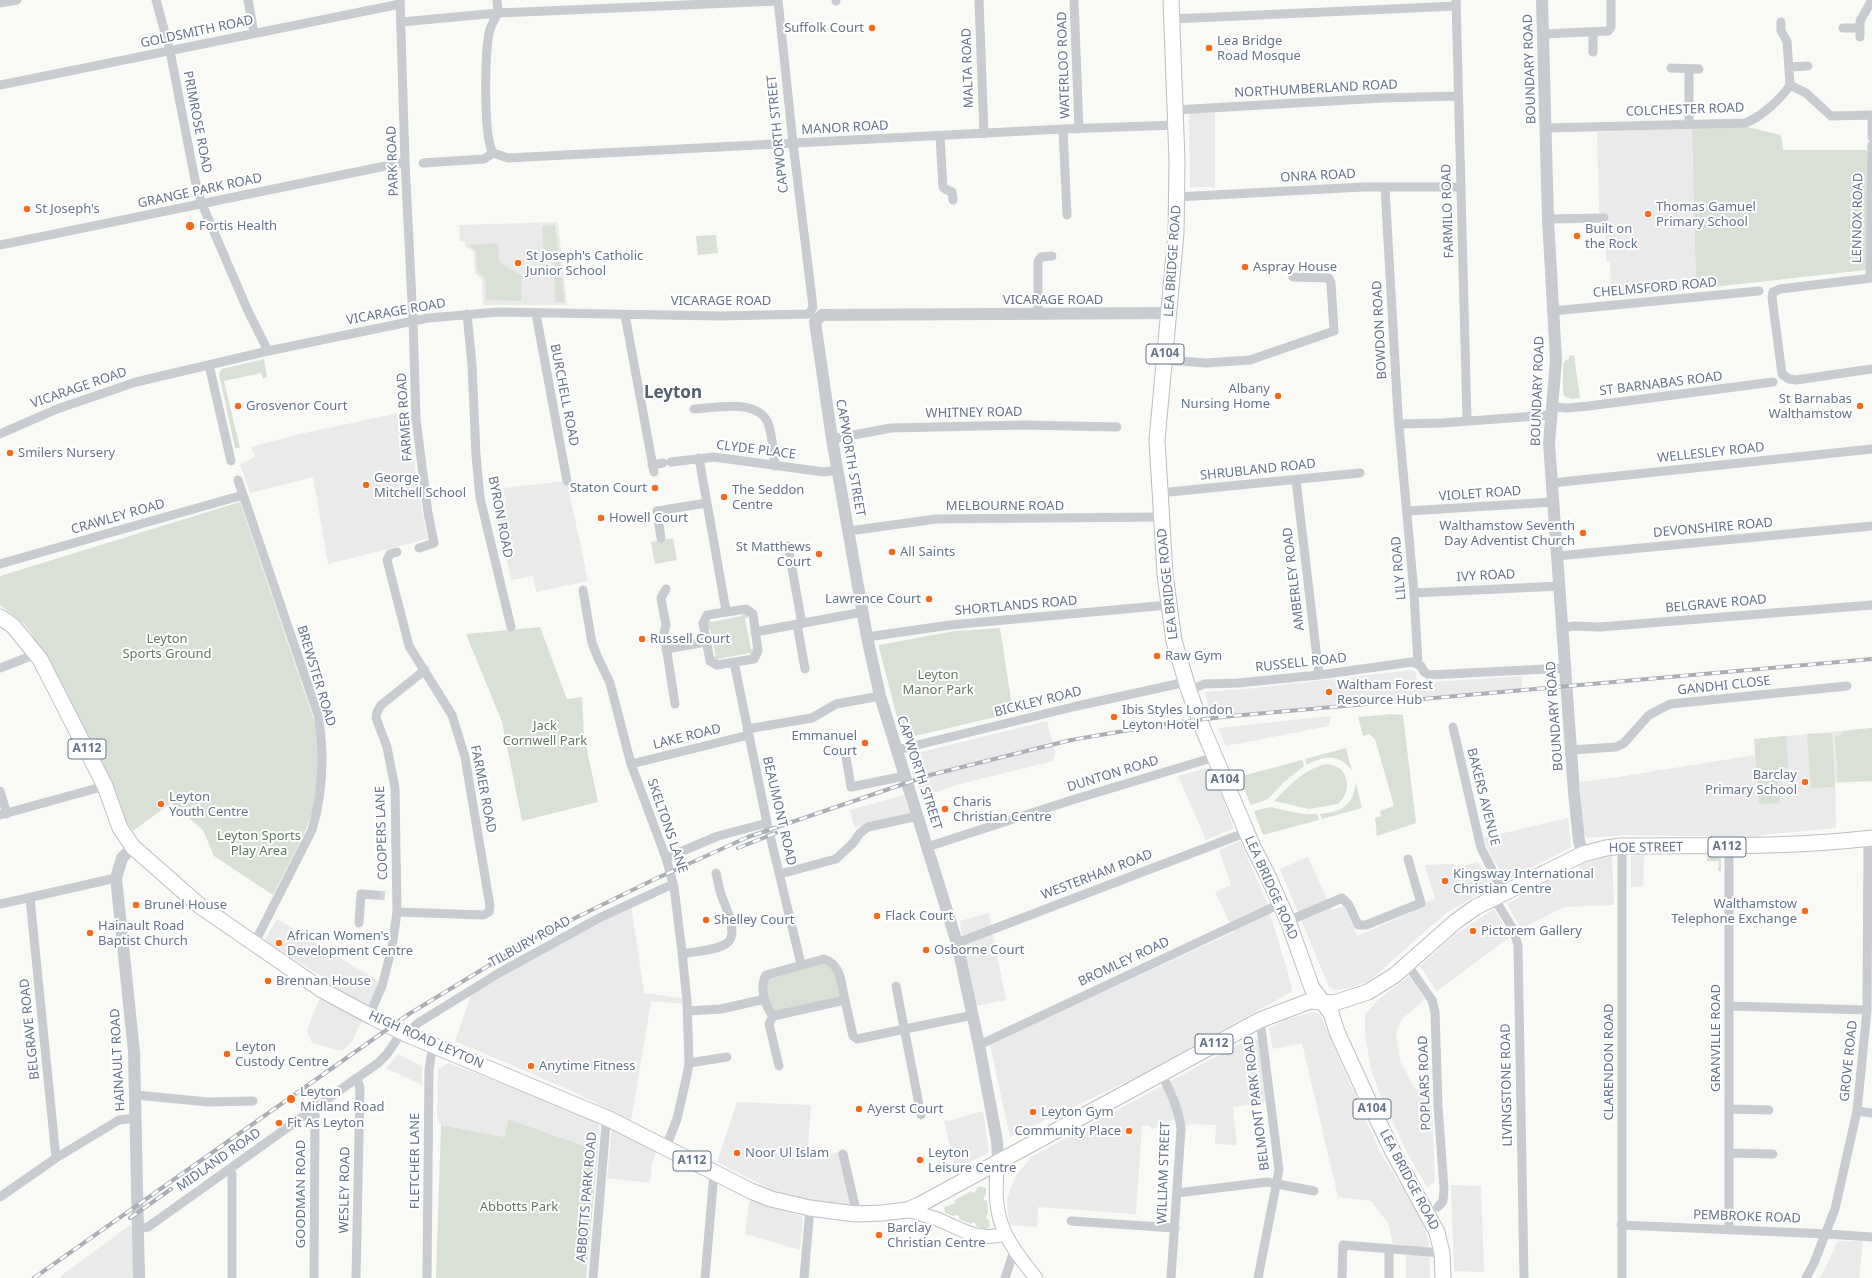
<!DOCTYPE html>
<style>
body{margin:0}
canvas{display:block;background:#f9f9f6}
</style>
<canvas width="1872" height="1278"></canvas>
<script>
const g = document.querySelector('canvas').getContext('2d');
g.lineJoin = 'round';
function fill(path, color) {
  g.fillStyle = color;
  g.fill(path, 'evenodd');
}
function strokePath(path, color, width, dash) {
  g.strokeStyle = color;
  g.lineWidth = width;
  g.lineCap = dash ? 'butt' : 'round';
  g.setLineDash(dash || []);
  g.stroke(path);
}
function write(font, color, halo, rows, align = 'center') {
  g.font = font + ' "Noto Sans",sans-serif';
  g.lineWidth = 4;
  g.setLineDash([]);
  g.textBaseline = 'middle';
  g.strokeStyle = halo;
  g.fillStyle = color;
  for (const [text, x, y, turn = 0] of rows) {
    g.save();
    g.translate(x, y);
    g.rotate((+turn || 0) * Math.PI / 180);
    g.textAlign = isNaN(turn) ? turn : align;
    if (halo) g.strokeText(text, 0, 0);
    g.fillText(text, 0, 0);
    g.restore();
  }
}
fill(new Path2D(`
 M1192,112H1215V189L1211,187H1191L1190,188L1189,116Z
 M1692,128L1696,289L1614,298L1611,296L1610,262L1606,261L1605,222L1603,216L1599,211L1597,132Z
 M558,222L567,305H483L482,279L475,273L473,252L465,246V241H460L459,225Z
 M408,411L416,475L427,539L328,564L313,477L250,493L240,464L255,457L251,447L300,434Z
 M567,481L588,581L536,592L533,576L511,580L494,503L506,501L503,488Z
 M1412,670L1416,672L1417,683L1522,676V689L1211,717L1205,692L1246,689Z
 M1331,716L1329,726L1226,746L1218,728Z
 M1047,721L1055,752L1053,761L960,784L921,797L909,755Z
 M1872,728V781L1835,783L1836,828L1761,835V837L1623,835L1587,838L1584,834L1580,782L1612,778L1755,755L1754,739Z
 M1210,767L1234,828L1206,840L1178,776Z
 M904,795L910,814L855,828L850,810Z
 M1568,818L1571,847L1507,880L1492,858L1483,838Z
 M1240,841L1266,900L1288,973L1292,990L1291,992L1145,1073L1010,1137L990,1044L1234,932L1215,892L1231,885L1219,850Z
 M1644,854L1643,886L1631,887V856Z
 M1612,855L1614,905L1564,907L1521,929L1507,904L1544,883L1570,870L1579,869V865Z
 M1308,857L1332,910L1344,906L1357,936L1410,913L1423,903L1435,899L1425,865L1453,864L1456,868L1478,862L1491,887L1446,913L1369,981L1350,988L1335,990L1329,987L1280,869Z
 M631,904L644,993L686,999L687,1004L651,1001L631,1121L572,1091L455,1041L473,990Z
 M1494,909L1510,937L1437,991L1420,966L1453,936Z
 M989,913L1006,1000L970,1007L960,921Z
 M277,919L381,983L351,1043L342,1051L312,1043L307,1031L314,1011L329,981L264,941Z
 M1409,976L1425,999L1402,1019L1396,1033L1400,1061L1415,1089H1431L1435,1182L1427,1187L1410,1158L1382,1100L1371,1069L1365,1035V1014L1379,999Z
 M1314,1012L1320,1015L1380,1152L1422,1220L1429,1242L1430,1278H1406V1245L1393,1244L1388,1223L1371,1201L1338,1197L1302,1043L1273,1049L1269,1028L1287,1019Z
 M1252,1037L1258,1040L1267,1102L1233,1107L1237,1145L1215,1144L1216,1125L1191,1124L1179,1129L1175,1119L1152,1129L1150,1126H1142L1136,1214L1038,1207L1037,1227L1009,1225L1007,1199L1015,1177L1031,1157Z
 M398,1054L422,1066V1085L386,1068Z
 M449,1063L599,1121L598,1151L508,1119L505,1137L441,1125L437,1117L438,1069Z
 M737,1102L811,1105L807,1160L842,1151L855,1206L820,1203L778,1193L717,1162Z
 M983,1111L989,1153L968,1163L956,1171L944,1120L948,1121Z
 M612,1128L657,1149L652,1164L650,1183L607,1178Z
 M1451,1185L1481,1186L1484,1272L1454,1271Z
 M750,1198L803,1217L800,1250L745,1234Z
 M130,1225L136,1234L134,1278H58Z
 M1838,1241H1863L1859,1278H1819L1824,1271Z`), '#e9eae9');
fill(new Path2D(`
 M1747,127L1781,135L1783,150H1867L1868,160L1866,270L1696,289L1692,128Z
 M555,225L565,302H555L554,260H548L547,254H544L542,226Z
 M716,235L718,253L698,255L696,236Z
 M498,243V248L500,250L498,254L499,262L522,276L521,301L486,300L485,278L477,271L476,251L468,245Z
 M1574,355L1580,398L1572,399L1564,396L1563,392V364L1566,360L1569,359V356Z
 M264,359L267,377L263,379L261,373L224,381L240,448H235L219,374L222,369Z
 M240,502L315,723C319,751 321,779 314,806C306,837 287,866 273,895L214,856L203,830L171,803L133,831L127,823L31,633L23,623L0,605V576Z
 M673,538L677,560L655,564L651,542Z
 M742,613L748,615V618H745L751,649H754L752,655H750V653L718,659V662L712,657L716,656L710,629L707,630L706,624L709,619L711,622L742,616Z
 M540,627L567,699L582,697L584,735L598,802L522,821L502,722L466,634Z
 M1000,628L1013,713L906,738L898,721L879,648V645L955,631Z
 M1391,714L1403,715L1416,823L1377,836L1375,818L1381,816L1380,811L1394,806L1375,739L1369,734L1363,736L1358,717Z
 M1872,728V781L1838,782L1835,736L1842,735V731Z
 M1832,733L1835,787L1811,788L1807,734Z
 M1786,736L1788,768L1777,769L1780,803L1759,804L1754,739Z
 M1346,748L1352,771C1340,754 1324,755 1307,765L1305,759Z
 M1302,760L1304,766L1284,782L1268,799L1251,805L1239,777Z
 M1326,764L1332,765L1341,769C1350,781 1349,794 1338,804L1309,809L1274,801C1289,786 1304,769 1326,764Z
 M1356,783L1362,808L1322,819L1320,814C1342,812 1353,805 1356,783Z
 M1270,807L1303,814H1317L1319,820L1263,835L1254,811Z
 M1707,855L1721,856V871H1718L1719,861H1707Z
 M832,962L845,1000L773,1016L768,1010L766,975L772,972Z
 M508,1119L598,1151L586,1278H436L441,1125L505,1137Z
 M980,1186L986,1188V1195L984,1196V1200L987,1201L988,1213L986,1218L989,1220L990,1226L985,1230L976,1226V1224L973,1222L971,1224L959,1219V1216L956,1215L953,1216L945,1213L944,1207L955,1203V1200L971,1191L973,1193L976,1191L977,1188Z`), '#d9e1d7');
strokePath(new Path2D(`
 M376,895L388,896`), '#d4d8db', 9, [9, 4.5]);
const secondary = new Path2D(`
 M998,1161C991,1217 1002,1236 1036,1278
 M907,1210C917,1213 927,1216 937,1219C962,1229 977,1242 1005,1234`);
const primary = new Path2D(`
 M1171,0L1177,161L1176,233L1157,440L1165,574L1174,641L1189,691L1203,729L1253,847L1267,874L1288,921L1312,988L1331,1013L1337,1032L1369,1102L1393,1152L1437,1232L1442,1253L1443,1278
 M0,617L13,626L40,659L105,786L120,828L133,847L200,906L322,990L372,1017L406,1034L609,1119L751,1191L771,1199L810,1208L855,1214L882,1213L907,1210L919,1205L1260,1020L1310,1001L1334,1003L1368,992L1395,975L1455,922L1476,907L1583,854L1606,848L1622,846C1707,845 1787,848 1872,838`);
strokePath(secondary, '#bcc0c6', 15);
strokePath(primary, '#bbbec3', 17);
strokePath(new Path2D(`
 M156,0L170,51L195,180L202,204L248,311L268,351
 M248,0L254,33
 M400,0L405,162L413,321L416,419L428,513L434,543L419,548
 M497,0L498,13
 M836,0V1
 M979,0L984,134
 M1074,0L1079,129
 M1456,0L1467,420
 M0,3L17,0
 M1172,19L1456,6
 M401,22L498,13L778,1
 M1781,22V31L1787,41L1790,85
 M1843,28H1860
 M1593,32V52
 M1543,34L1608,31L1611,27V0
 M1860,37V21L1872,0
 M1789,67L1808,66
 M1671,68L1699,69
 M1689,69V124
 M0,85L400,4
 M1175,110L1383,98L1458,96
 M1547,128L1745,123C1760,118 1782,98 1790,85L1806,93L1831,116L1872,115
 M1063,129L1067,215
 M940,136L943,187L945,189L952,192L953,200
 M1872,137V115
 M493,153L508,158L1063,129L1176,125
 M493,153C483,136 485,55 489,33C491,25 494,20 498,13
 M423,163L484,159L493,153
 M1385,188L1398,415L1414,593L1418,664
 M1177,197L1363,187H1460
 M1548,219L1604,218
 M0,245L405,162
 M1870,278L1872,145
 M1872,278L1780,289L1773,292L1772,298L1782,374L1789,379L1796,380L1872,369
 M1553,311L1759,291
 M467,314L472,365L476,455L480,498L511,627
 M536,314L567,481
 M1038,314V262L1041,257L1052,256
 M625,315L654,472
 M1165,360L1206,363L1250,360L1334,331L1331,283L1329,278L1293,277
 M209,365L231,461
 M1552,407L1568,408L1589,406L1773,382
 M694,409C716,408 757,398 768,423C773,436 773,453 775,466
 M1399,424L1442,423L1551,415
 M0,434L57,409L136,382L268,351L428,318L499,312L720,316L809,314L813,307L793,143L778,0
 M832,439L891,428L1024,425L1117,427
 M699,458L726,611
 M671,462L714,457L824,472L838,470
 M652,465L663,463
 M238,480L318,715C325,754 323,792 312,830L254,944
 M1296,480L1319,675
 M1552,483L1872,449
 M1159,493L1360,473
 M1408,511L1553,502
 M849,531L936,519L1161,517
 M661,538L657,511L707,503
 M788,546L802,624
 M1557,556L1872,526
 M0,564L243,495
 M666,589L661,598L666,625L664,633L675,704
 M583,590L592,643L598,658L610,683L631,764L666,858L674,887L682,952L687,1001L689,1063L687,1075L677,1119L666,1147
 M1414,593L1560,586
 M746,609L753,614L758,651L754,659L717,665L710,661L703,623L707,615Z
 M797,624L805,669
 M1562,628L1574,626L1600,627L1872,605
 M755,632L863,612
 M867,637L950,625L1168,605
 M666,649L706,642
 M734,662L767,823L801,964
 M0,668L36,654
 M1189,691L1204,684L1238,683L1319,675L1412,662L1421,666L1424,672L1429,675L1565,668
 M1453,727L1481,848L1504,893
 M747,729L812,718L836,704L880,696
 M897,750L1077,706L1186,682
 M1571,750L1616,747L1624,743L1649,715L1670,704L1847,686
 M845,751L851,787L905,776
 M631,764L749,735
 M0,791L7,814
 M0,815L105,786
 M927,847L1072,800L1215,757
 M666,858L718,836L767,823
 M780,874L836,859L853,843L860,833L868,827L918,816
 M30,898L56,1158
 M1494,898L1513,929L1518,945L1524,1278
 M0,904L116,878
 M397,912L483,915L489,912L490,906L465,757L452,715L409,646L387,560L390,554L397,552
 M1288,921L1342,898L1349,905L1358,925H1366L1421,903L1408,859
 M359,923L361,894L376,895
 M957,943L1247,832
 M682,954C696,951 716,951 727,943C739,935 726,907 722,897C719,890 718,881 716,873
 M824,959C842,965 841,984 845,1000L773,1016C765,1006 759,987 766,975Z
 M1407,964L1432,1000L1435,1012L1438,1106L1444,1189L1443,1201L1438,1207
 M896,986L921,1115
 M845,1000L853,1036L857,1039L973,1015
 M1729,1006L1867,1010
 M687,1011L721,1009L765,999
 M369,1016L382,986L392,947L397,912L395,788L387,747L376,718L377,712L381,705L425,670
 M773,1016L769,1024L779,1066
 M406,1034L418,1023L499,973L599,918L673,884
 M979,1045L1280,904
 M689,1063L727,1057
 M1161,1073C1170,1091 1179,1109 1181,1129L1171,1278
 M356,1079L359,1084L360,1089L356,1278
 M136,1095L208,1102L253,1101
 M1729,1109L1769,1110
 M312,1110L315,1115L314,1278
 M1857,1111L1872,1113
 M1730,1153L1773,1154
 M843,1154L855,1206V1214
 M229,1169L232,1174V1278
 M1177,1193L1267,1182L1314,1191
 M0,1197L56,1158L119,1120L135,1118
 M1071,1221L1175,1228
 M1621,1225L1827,1234L1872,1237
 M139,1228L148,1227L378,1063L387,1054L402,1032
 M1729,1229V847
 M427,1278L429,1070L431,1056L437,1047
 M593,1278L606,1124L609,1119
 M705,1278L714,1173
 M804,1278L810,1208
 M1005,1278L1014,1251
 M1258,1278L1279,1170L1260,1020
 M1342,1278L1343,1245L1442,1253
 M1389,1278V1250
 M1622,1278V846
 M1806,1278L1814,1263L1835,1209L1857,1111L1867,1010L1868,839`), '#c8cbd0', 9);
strokePath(new Path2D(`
 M1542,0L1548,219L1556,360L1549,443L1574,792L1579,841L1583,854
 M133,847L122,858L116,878L134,1052L139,1278
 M998,1161L997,1141L979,1045L957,943L880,696L867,637L832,439L815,322L822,315L1170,313`), '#c8cbd0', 12);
strokePath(secondary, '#fff', 13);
strokePath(primary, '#fff', 15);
const rail = new Path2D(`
 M738,848L776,833
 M130,1218L171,1189
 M34,1278L409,1014L534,938L653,880L748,837L930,775L1071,740L1171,723L1232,716L1872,659`);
strokePath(rail, '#aaaeb6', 4);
strokePath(rail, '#fff', 2.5, [8]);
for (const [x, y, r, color] of [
 [872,28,4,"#f66b19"],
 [1209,48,4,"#f66b19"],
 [27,209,4,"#f66b19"],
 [1648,214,4,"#f66b19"],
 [190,226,5,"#f66b19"],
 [1577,236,4,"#f66b19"],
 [518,263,4,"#f66b19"],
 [1245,267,4,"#f66b19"],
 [1278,396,4,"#f66b19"],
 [238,406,4,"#f66b19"],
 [1860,406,4,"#f66b19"],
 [10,453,4,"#f66b19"],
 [366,485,4,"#f66b19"],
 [655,488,4,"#f66b19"],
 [724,497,4,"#f66b19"],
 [601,518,4,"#f66b19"],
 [1583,533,4,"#f66b19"],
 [892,552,4,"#f66b19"],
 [819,554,4,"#f66b19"],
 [929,599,4,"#f66b19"],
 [642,639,4,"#f66b19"],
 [1157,656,4,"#f66b19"],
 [1329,692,4,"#f66b19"],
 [1114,717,4,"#f66b19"],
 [865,743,4,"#f66b19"],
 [1805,782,4,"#f66b19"],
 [161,804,4,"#f66b19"],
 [945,809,4,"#f66b19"],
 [1445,881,4,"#f66b19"],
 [136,905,4,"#f66b19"],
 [1805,911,4,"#f66b19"],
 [877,916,4,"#f66b19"],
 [706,920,4,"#f66b19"],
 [1473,931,4,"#f66b19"],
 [90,933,4,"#f66b19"],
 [279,943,4,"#f66b19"],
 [926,950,4,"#f66b19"],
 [268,981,4,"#f66b19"],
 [227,1054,4,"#f66b19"],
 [531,1066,4,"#f66b19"],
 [291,1099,5,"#f66b19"],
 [859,1109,4,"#f66b19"],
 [1033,1112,4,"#f66b19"],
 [279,1123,4,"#f66b19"],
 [1129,1131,4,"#f66b19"],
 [737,1153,4,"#f66b19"],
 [920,1160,4,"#f66b19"],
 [879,1235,4,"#f66b19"]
]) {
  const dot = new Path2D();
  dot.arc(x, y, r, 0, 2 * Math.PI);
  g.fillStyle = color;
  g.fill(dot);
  strokePath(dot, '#fff', 1.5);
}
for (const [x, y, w] of [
 [1165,354,38],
 [87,749,38],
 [1225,780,38],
 [1727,847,38],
 [1214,1044,38],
 [1372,1109,38],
 [692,1161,38]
]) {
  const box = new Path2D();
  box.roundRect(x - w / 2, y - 10, w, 20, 3);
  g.fillStyle = '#fff';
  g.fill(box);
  strokePath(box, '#65748a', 1);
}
write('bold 12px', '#65748a', null, [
 ["A104",1165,354],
 ["A112",87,749],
 ["A104",1225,780],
 ["A112",1727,847],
 ["A112",1214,1044],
 ["A104",1372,1109],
 ["A112",692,1161]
]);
write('13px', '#65748a', '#fff', [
 ["Suffolk Court",864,28,"right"],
 ["Lea Bridge",1217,41],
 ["Road Mosque",1217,56],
 ["Thomas Gamuel",1656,207],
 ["Primary School",1656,222],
 ["St Joseph's",35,209],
 ["Fortis Health",199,226],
 ["Built on",1585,229],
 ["the Rock",1585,244],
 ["St Joseph's Catholic",526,256],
 ["Junior School",526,271],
 ["Aspray House",1253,267],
 ["Albany",1270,389,"right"],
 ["Nursing Home",1270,404,"right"],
 ["St Barnabas",1852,399,"right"],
 ["Walthamstow",1852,414,"right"],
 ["Grosvenor Court",246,406],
 ["Smilers Nursery",18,453],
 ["George",374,478],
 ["Mitchell School",374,493],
 ["Staton Court",647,488,"right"],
 ["The Seddon",732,490],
 ["Centre",732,505],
 ["Howell Court",609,518],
 ["Walthamstow Seventh",1575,526,"right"],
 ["Day Adventist Church",1575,541,"right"],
 ["St Matthews",811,547,"right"],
 ["Court",811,562,"right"],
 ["All Saints",900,552],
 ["Lawrence Court",921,599,"right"],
 ["Russell Court",650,639],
 ["Raw Gym",1165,656],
 ["Waltham Forest",1337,685],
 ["Resource Hub",1337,700],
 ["Ibis Styles London",1122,710],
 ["Leyton Hotel",1122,725],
 ["Emmanuel",857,736,"right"],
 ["Court",857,751,"right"],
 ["Barclay",1797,775,"right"],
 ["Primary School",1797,790,"right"],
 ["Leyton",169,797],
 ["Youth Centre",169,812],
 ["Charis",953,802],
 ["Christian Centre",953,817],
 ["Kingsway International",1453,874],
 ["Christian Centre",1453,889],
 ["Walthamstow",1797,904,"right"],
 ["Telephone Exchange",1797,919,"right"],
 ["Brunel House",144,905],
 ["Flack Court",885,916],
 ["Shelley Court",714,920],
 ["Hainault Road",98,926],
 ["Baptist Church",98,941],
 ["Pictorem Gallery",1481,931],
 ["African Women's",287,936],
 ["Development Centre",287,951],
 ["Osborne Court",934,950],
 ["Brennan House",276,981],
 ["Leyton",235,1047],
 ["Custody Centre",235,1062],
 ["Anytime Fitness",539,1066],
 ["Leyton",300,1092],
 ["Midland Road",300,1107],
 ["Ayerst Court",867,1109],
 ["Leyton Gym",1041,1112],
 ["Fit As Leyton",287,1123],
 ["Community Place",1121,1131,"right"],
 ["Noor Ul Islam",745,1153],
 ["Leyton",928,1153],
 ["Leisure Centre",928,1168],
 ["Barclay",887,1228],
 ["Christian Centre",887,1243]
], 'left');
write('13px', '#65748a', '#fff', [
 ["GOLDSMITH ROAD",197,32,-12],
 ["WATERLOO ROAD",1064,65,-92],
 ["MALTA ROAD",968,68,-92],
 ["BOUNDARY ROAD",1530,69,-92],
 ["NORTHUMBERLAND ROAD",1316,89,-3],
 ["COLCHESTER ROAD",1685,110,-2],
 ["PRIMROSE ROAD",197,122,79],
 ["MANOR ROAD",845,128,-3],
 ["CAPWORTH STREET",778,134,-96],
 ["PARK ROAD",393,161,-92],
 ["ONRA ROAD",1318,176,-3],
 ["GRANGE PARK ROAD",200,191,-12],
 ["FARMILO ROAD",1448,211,-92],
 ["LENNOX ROAD",1858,218,-89],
 ["LEA BRIDGE ROAD",1173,261,-86],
 ["CHELMSFORD ROAD",1655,288,-5],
 ["VICARAGE ROAD",1053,300],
 ["VICARAGE ROAD",721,301],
 ["VICARAGE ROAD",396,312,-10],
 ["BOWDON ROAD",1380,330,-93],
 ["ST BARNABAS ROAD",1661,384,-7],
 ["VICARAGE ROAD",79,388,-19],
 ["BOUNDARY ROAD",1538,391,-88],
 ["BURCHELL ROAD",564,395,79],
 ["WHITNEY ROAD",974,413,-1],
 ["FARMER ROAD",405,417,-94],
 ["CLYDE PLACE",756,450,7],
 ["WELLESLEY ROAD",1711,453,-6],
 ["CAPWORTH STREET",850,458,80],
 ["SHRUBLAND ROAD",1258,470,-6],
 ["VIOLET ROAD",1480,494,-4],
 ["MELBOURNE ROAD",1005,506],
 ["CRAWLEY ROAD",118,517,-16],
 ["BYRON ROAD",500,517,79],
 ["DEVONSHIRE ROAD",1713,528,-5],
 ["LILY ROAD",1399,568,-95],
 ["IVY ROAD",1486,576,-3],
 ["AMBERLEY ROAD",1294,579,-97],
 ["LEA BRIDGE ROAD",1168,584,-96],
 ["BELGRAVE ROAD",1716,604,-5],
 ["SHORTLANDS ROAD",1016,606,-5],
 ["RUSSELL ROAD",1301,663,-6],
 ["BREWSTER ROAD",316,676,73],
 ["GANDHI CLOSE",1724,686,-6],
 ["BICKLEY ROAD",1038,702,-14],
 ["BOUNDARY ROAD",1555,716,-94],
 ["LAKE ROAD",687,737,-14],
 ["CAPWORTH STREET",919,773,72],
 ["DUNTON ROAD",1113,774,-17],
 ["FARMER ROAD",483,789,79],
 ["BAKERS AVENUE",1483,797,76],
 ["BEAUMONT ROAD",779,811,77],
 ["SKELTONS LANE",667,826,71],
 ["COOPERS LANE",382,833,-92],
 ["HOE STREET",1646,848,-1],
 ["WESTERHAM ROAD",1097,875,-21],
 ["LEA BRIDGE ROAD",1271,888,66],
 ["TILBURY ROAD",530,942,-29],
 ["BROMLEY ROAD",1124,962,-25],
 ["BELGRAVE ROAD",30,1029,-96],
 ["GRANVILLE ROAD",1716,1038,-90],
 ["HIGH ROAD LEYTON",426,1040,24],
 ["HAINAULT ROAD",118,1060,-93],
 ["GROVE ROAD",1849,1061,-84],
 ["CLARENDON ROAD",1609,1062,-90],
 ["POPLARS ROAD",1425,1083,-92],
 ["LIVINGSTONE ROAD",1507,1085,-91],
 ["BELMONT PARK ROAD",1257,1103,-97],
 ["MIDLAND ROAD",219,1160,-35],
 ["FLETCHER LANE",415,1161,-90],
 ["WILLIAM STREET",1164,1173,-88],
 ["LEA BRIDGE ROAD",1409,1180,62],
 ["WESLEY ROAD",345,1190,-89],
 ["GOODMAN ROAD",301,1194,-90],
 ["ABBOTTS PARK ROAD",587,1197,-85],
 ["PEMBROKE ROAD",1747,1217,2]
]);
write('13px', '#627b60', '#fff', [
 ["Leyton",167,639],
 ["Sports Ground",167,654],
 ["Leyton",938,675],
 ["Manor Park",938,690],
 ["Jack",545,726],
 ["Cornwell Park",545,741],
 ["Leyton Sports",259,836],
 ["Play Area",259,851],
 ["Abbotts Park",519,1207]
]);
write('bold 17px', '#535f6f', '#fff', [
 ["Leyton",673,393]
]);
</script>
